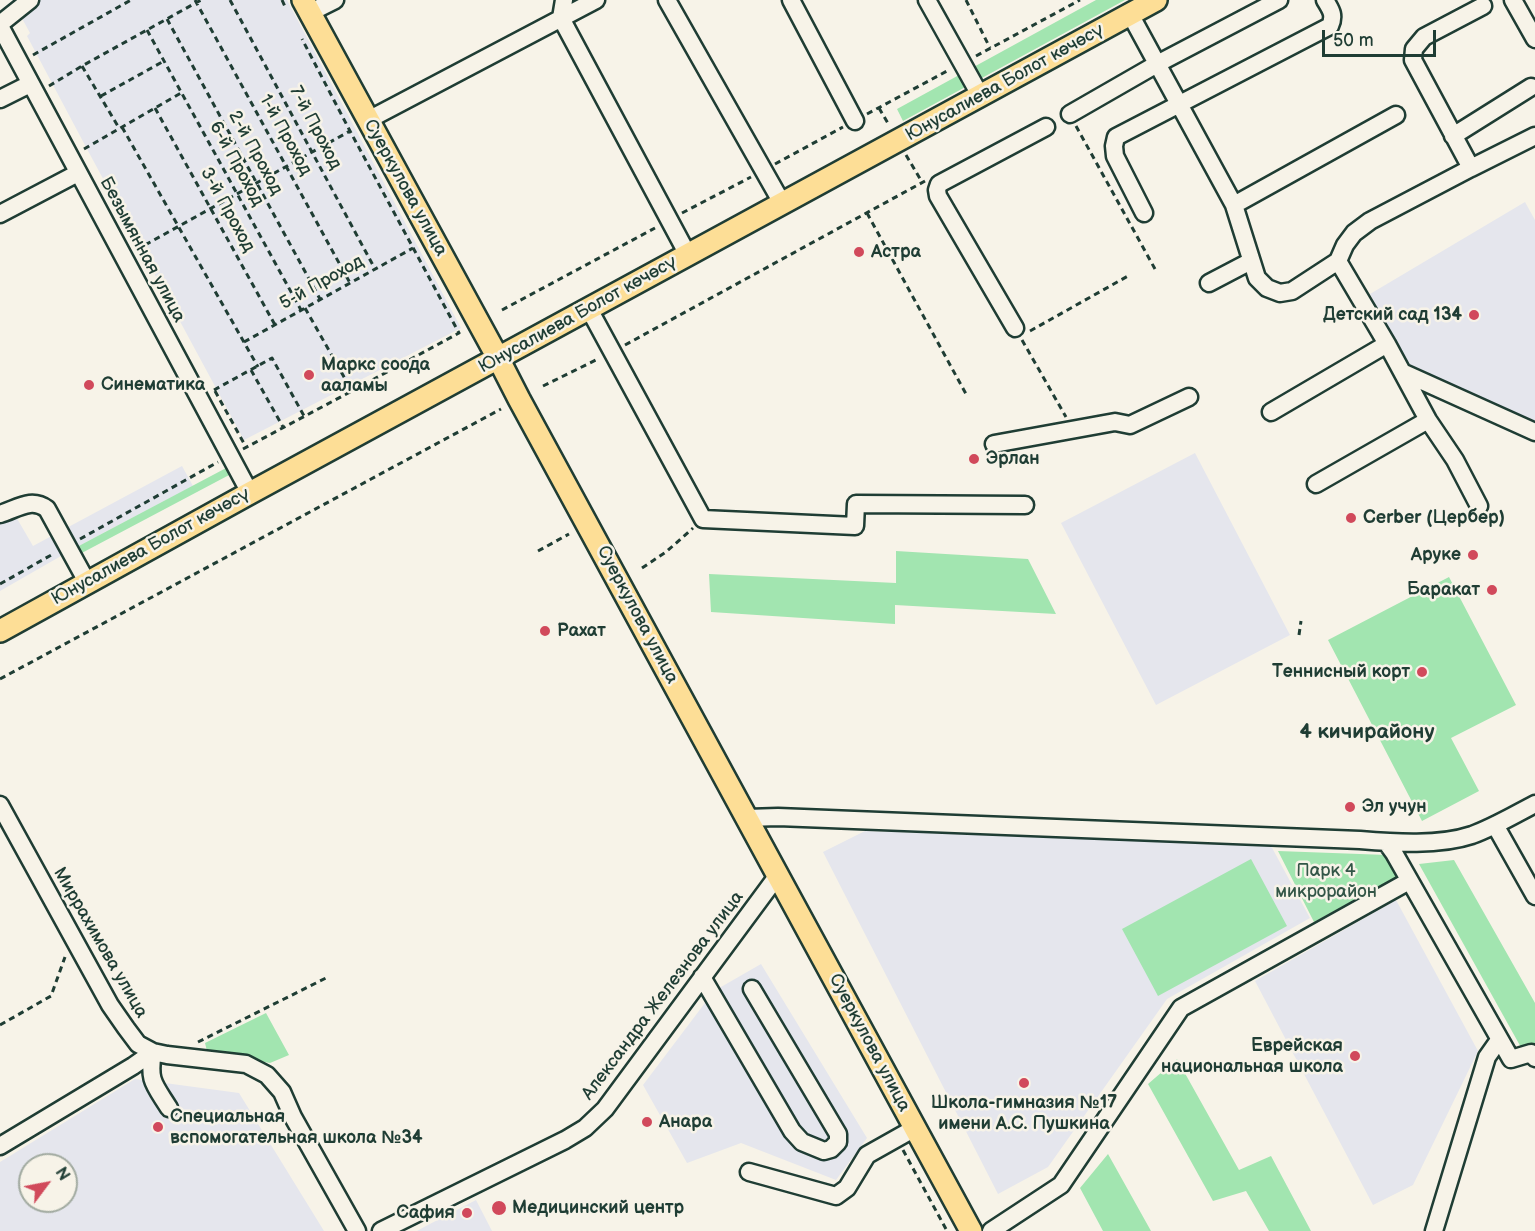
<!DOCTYPE html>
<meta charset="utf-8">
<style>
body{margin:0}
#map{position:relative;width:1535px;height:1231px;overflow:hidden;background:#f7f3e8;font-family:"Balsamiq Sans",sans-serif}
canvas{display:block}
.north{position:absolute;left:18px;top:1153px;width:60px;height:60px;box-sizing:border-box;background:#f7f3e8;border:2px solid #a1aaa0;border-radius:50%;rotate:58deg;font-size:16px;font-weight:700;line-height:24px;text-align:center;color:#1f3d34}
.north::after{content:'';display:block;margin:auto;width:21px;height:27px;background:#d1495b;clip-path:polygon(50% 0,100% 100%,50% 72%,0 100%)}
.scale{position:absolute;left:1322px;top:30px;width:114px;height:27px;box-sizing:border-box;border:3px solid #1f3d34;border-top:0;padding-left:8px;font-size:18px;line-height:21px;white-space:nowrap;color:#1f3d34;-webkit-text-stroke:4px #f7f3e8;paint-order:stroke}
</style>
<div id="map">
<canvas width="1535" height="1231"></canvas>
<div class="north">N</div>
<div class="scale">50 m</div>
</div>
<script>
const g = document.querySelector('canvas').getContext('2d');
g.lineJoin = 'round';
function fill(path, color) {
  g.fillStyle = color;
  g.fill(path, 'evenodd');
}
function strokePath(path, color, width, dash) {
  g.strokeStyle = color;
  g.lineWidth = width;
  g.lineCap = dash ? 'butt' : 'round';
  g.setLineDash(dash || []);
  g.stroke(path);
}
function write(font, color, halo, rows, align = 'center') {
  g.font = font + ' "Balsamiq Sans",sans-serif';
  g.lineWidth = 5;
  g.setLineDash([]);
  g.textBaseline = 'middle';
  g.strokeStyle = halo;
  g.fillStyle = color;
  for (const [text, x, y, turn = 0] of rows) {
    g.save();
    g.translate(x, y);
    g.rotate((+turn || 0) * Math.PI / 180);
    g.textAlign = isNaN(turn) ? turn : align;
    if (halo) g.strokeText(text, 0, 0);
    g.fillText(text, 0, 0);
    g.restore();
  }
}
fill(new Path2D(`
 M12,0H287L461,328L244,440L87,149L27,36L30,33Z
 M1525,202L1535,220V423L1407,363L1370,294Z
 M1195,453L1290,635L1156,705L1061,523Z
 M182,466L193,486L75,548L0,591V507L8,503L33,546Z
 M865,831L1270,844L1310,918L1167,999L1048,1167L998,1194L823,852Z
 M1396,900L1478,1051L1413,1185L1373,1205L1255,981Z
 M761,964L867,1138L836,1180L741,1143L687,1163L643,1085L714,991Z
 M135,1079L239,1093L324,1231H0V1162ZM30,1165H66V1201H30Z
 M476,1200L492,1231H417L426,1226Z`), '#e5e6ed');
fill(new Path2D(`
 M1096,0H1125L903,121L897,109Z
 M228,467L231,474L78,555L75,548Z
 M896,551L1028,559L1056,614L895,605V624L711,612L709,574L896,583Z
 M1449,577L1516,705L1451,738L1479,791L1422,821L1328,640Z
 M1278,851L1387,855L1398,876L1314,922Z
 M1251,859L1287,926L1158,996L1122,929Z
 M1454,860L1535,1003V1044L1523,1051L1419,864Z
 M266,1013L289,1055L270,1063L207,1051L205,1043Z
 M1177,1059L1239,1170L1271,1156L1311,1231H1269L1246,1191L1213,1201L1148,1084Z
 M1108,1154L1151,1231H1103L1080,1188Z`), '#a2e5b0');
const minor = new Path2D(`
 M564,0L561,18L688,255
 M667,0L782,203
 M791,0L855,121
 M927,0L980,95
 M1513,0L1535,39
 M309,13L335,0
 M1130,14L1234,205L1257,278L1267,288L1280,293L1292,291L1338,261L1387,344L1428,420L1455,460L1479,506
 M0,24L30,0
 M0,26L250,493
 M0,99L30,84
 M1070,114L1157,64L1279,0
 M368,120L596,0
 M1453,136L1531,87
 M1471,168L1535,136
 M1234,205L1396,115
 M1144,213L1115,156L1114,146L1116,137L1330,26C1335,15 1331,10 1325,0
 M0,214L78,173
 M1338,261L1345,245L1354,233L1370,221L1471,168L1413,60L1414,49L1424,37L1483,6
 M1209,283L1251,261
 M589,309L703,519L855,526L856,504L1025,505
 M1015,328L938,196L937,190L939,184L1046,127
 M1402,372L1535,432
 M1271,412L1387,344
 M994,444L1115,422L1130,425L1189,397
 M1316,484L1428,420
 M0,514C17,509 31,497 47,509L87,582
 M0,805L110,1005L126,1028L138,1044L153,1052L167,1055L246,1064L267,1075L282,1092L293,1117L357,1231
 M747,818L778,817L1360,840C1395,843 1439,846 1472,835C1494,827 1514,815 1535,804
 M1495,825L1535,896
 M1386,842L1394,853L1511,1059L1531,1053L1535,1058
 M702,977L792,1131L802,1142L824,1151L831,1149L838,1142V1134L752,989
 M153,1052C148,1081 154,1084 169,1108
 M0,1146L133,1066L153,1052
 M749,1172L836,1196L847,1188L867,1155L915,1128
 M381,1231L565,1140L585,1128L605,1109L778,875
 M991,1231L1061,1185L1181,1008L1409,881
 M1434,1231L1487,1057L1499,1040`);
const major = new Path2D(`
 M303,0L498,358L519,399L971,1231
 M0,631L250,493L1156,0`);
strokePath(minor, '#1f3d34', 21);
strokePath(major, '#1f3d34', 26);
strokePath(new Path2D(`
 M195,0L350,283
 M230,0L375,269
 M282,0L286,9
 M966,0L990,48
 M167,19L320,299
 M147,30L301,310
 M33,55L131,0
 M976,56L1080,0
 M82,66L119,128
 M49,86L82,66L201,0
 M101,96L164,61
 M155,108L275,325
 M879,108L889,125
 M867,114L949,70
 M1076,126L1155,269
 M122,127L258,367
 M84,149L181,93
 M906,155L922,182
 M775,164L843,127
 M682,213L751,177
 M867,213L966,394
 M136,250L350,131
 M305,308L352,391
 M502,310L655,228
 M1030,331L1128,276
 M1022,340L1066,417
 M244,342L413,248
 M625,345L925,181
 M251,370L283,427
 M543,386L598,359
 M214,390L272,358L304,416
 M215,391L246,447
 M243,449L352,391L459,333L350,131L302,39
 M80,539L218,462
 M538,551L569,534
 M642,568L666,552L693,528
 M0,584L53,554
 M1299,635L1301,621
 M0,679L501,409
 M0,1025L51,996L65,957
 M198,1042L328,977
 M903,1150L947,1231`), '#1f3d34', 3, [6, 4.5]);
strokePath(minor, '#f7f3e8', 16);
strokePath(major, '#fdde96', 21);
for (const [x, y, r, color] of [
 [859,252,6,"#d1495b"],
 [1474,315,6,"#d1495b"],
 [309,375,6,"#d1495b"],
 [89,385,6,"#d1495b"],
 [974,459,6,"#d1495b"],
 [1351,518,6,"#d1495b"],
 [1473,555,6,"#d1495b"],
 [1492,590,6,"#d1495b"],
 [545,631,6,"#d1495b"],
 [1422,672,6,"#d1495b"],
 [1350,807,6,"#d1495b"],
 [1355,1056,6,"#d1495b"],
 [1024,1083,6,"#d1495b"],
 [647,1122,6,"#d1495b"],
 [158,1127,6,"#d1495b"],
 [499,1208,8,"#d1495b"],
 [467,1213,6,"#d1495b"]
]) {
  const dot = new Path2D();
  dot.arc(x, y, r, 0, 2 * Math.PI);
  g.fillStyle = color;
  g.fill(dot);
  strokePath(dot, '#f7f3e8', 2);
}
write('18px', '#1f3d34', '#f7f3e8', [
 ["Юнусалиева Болот көчөсү",1005,83,-29],
 ["7-й Проход",315,128,62],
 ["1-й Проход",285,135,61],
 ["2-й Проход",255,153,61],
 ["6-й Проход",236,164,61],
 ["Суеркулова улица",405,188,61],
 ["3-й Проход",227,210,61],
 ["Безымянная улица",142,250,62],
 ["5-й Проход",322,283,-29],
 ["Юнусалиева Болот көчөсү",578,315,-29],
 ["Юнусалиева Болот көчөсү",151,547,-29],
 ["Суеркулова улица",637,615,62],
 ["Миррахимова улица",100,943,60],
 ["Александра Железнова улица",663,996,-53],
 ["Суеркулова улица",869,1043,62]
]);
write('bold 18px', '#1f3d34', '#f7f3e8', [
 ["Астра",871,252],
 ["Детский сад 134",1462,315,"right"],
 ["Маркс соода",321,365],
 ["ааламы",321,386],
 ["Синематика",101,385],
 ["Эрлан",986,459],
 ["Cerber (Цербер)",1363,518],
 ["Аруке",1461,555,"right"],
 ["Баракат",1480,590,"right"],
 ["Рахат",557,631],
 ["Теннисный корт",1410,672,"right"],
 ["Эл учун",1362,807],
 ["Еврейская",1343,1046,"right"],
 ["национальная школа",1343,1067,"right"],
 ["Школа-гимназия №17",1024,1103,"center"],
 ["имени А.С. Пушкина",1024,1124,"center"],
 ["Специальная",170,1117],
 ["вспомогательная школа №34",170,1138],
 ["Анара",659,1122],
 ["Медицинский центр",512,1208],
 ["Сафия",455,1213,"right"]
], 'left');
write('18px', '#335647', '#f7f3e8', [
 ["Парк 4",1326,871],
 ["микрорайон",1326,892]
]);
write('bold 21px', '#1f3d34', '#f7f3e8', [
 ["4 кичирайону",1367,733]
]);
</script>
